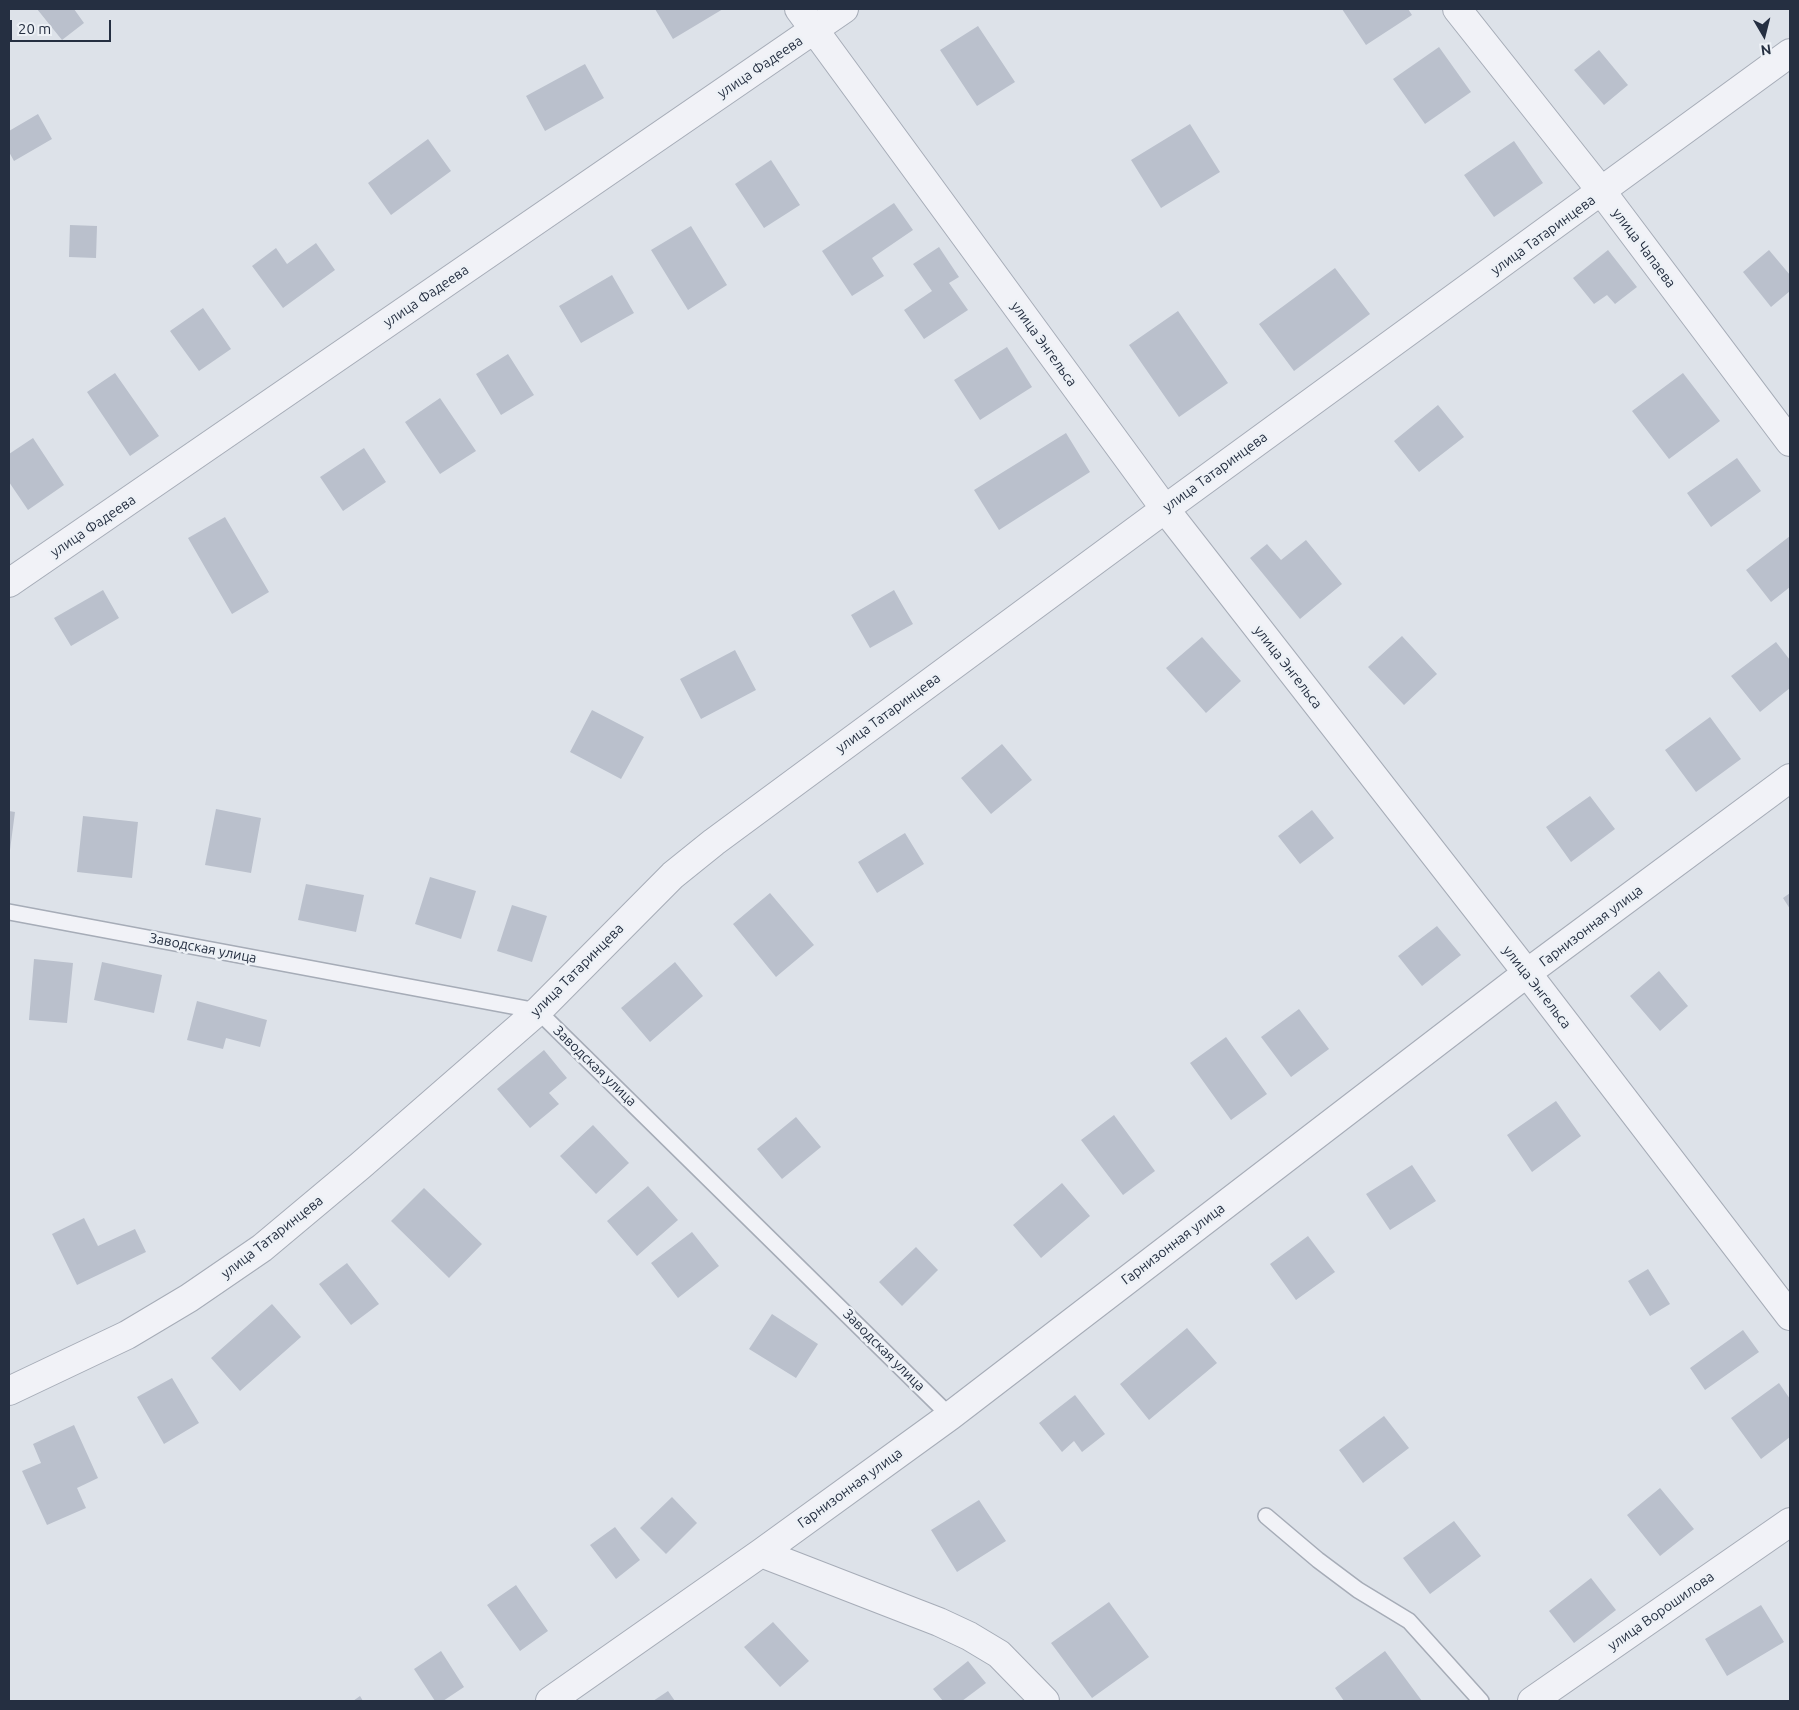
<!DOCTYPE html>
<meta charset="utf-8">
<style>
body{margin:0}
#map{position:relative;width:1799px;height:1710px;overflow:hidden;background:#dde2e9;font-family:Ubuntu,sans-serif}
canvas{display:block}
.frame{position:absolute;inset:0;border:10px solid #252f41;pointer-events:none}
.north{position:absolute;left:1739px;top:10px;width:50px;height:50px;-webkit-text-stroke:4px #edf1f6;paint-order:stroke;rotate:172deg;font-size:14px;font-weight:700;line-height:20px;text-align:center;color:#252f41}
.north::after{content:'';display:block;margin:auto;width:18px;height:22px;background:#252f41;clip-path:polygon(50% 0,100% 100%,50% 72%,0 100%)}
.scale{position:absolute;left:10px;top:20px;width:101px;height:22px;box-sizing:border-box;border:2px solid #252f41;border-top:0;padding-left:6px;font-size:15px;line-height:18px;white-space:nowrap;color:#252f41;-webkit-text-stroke:4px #edf1f6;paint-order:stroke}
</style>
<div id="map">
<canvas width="1799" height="1710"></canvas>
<div class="frame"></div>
<div class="north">N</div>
<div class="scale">20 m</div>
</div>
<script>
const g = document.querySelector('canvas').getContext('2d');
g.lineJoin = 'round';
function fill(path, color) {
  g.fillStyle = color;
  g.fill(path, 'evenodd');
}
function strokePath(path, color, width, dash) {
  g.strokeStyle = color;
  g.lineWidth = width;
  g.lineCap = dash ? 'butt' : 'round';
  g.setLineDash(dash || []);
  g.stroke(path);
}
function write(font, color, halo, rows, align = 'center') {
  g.font = font + ' Ubuntu,sans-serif';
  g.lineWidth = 5;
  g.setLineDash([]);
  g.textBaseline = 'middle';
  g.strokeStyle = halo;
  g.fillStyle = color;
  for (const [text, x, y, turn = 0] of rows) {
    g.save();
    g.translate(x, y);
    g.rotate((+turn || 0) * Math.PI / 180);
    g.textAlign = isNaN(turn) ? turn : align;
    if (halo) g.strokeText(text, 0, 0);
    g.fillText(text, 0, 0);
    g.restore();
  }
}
fill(new Path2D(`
 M37,9H74L84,23L62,40Z
 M655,9H723L673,39Z
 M1342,9H1408L1412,15L1366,45Z
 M978,26L1015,82L977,106L940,50Z
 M1439,47L1471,92L1425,124L1393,79Z
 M1599,50L1628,85L1604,105L1574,70Z
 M585,64L604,98L545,131L526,96Z
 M38,114L52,139L14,161L9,152V131Z
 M1190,124L1220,172L1161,208L1131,160Z
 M428,139L451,171L391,215L368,183Z
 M1514,141L1543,183L1494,217L1464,175Z
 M771,160L800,205L764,228L735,184Z
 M894,203L913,230L872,258L884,276L852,296L822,251Z
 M70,225L97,226L96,258L69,257Z
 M691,226L727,285L688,310L651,250Z
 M316,243L335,270L283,308L252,266L276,248L287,264Z
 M939,247L959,277L949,283L968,310L924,339L904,310L932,291L913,264Z
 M1608,250L1637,287L1615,304L1607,295L1594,304L1573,278Z
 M1769,250L1790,275V291L1771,307L1743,272Z
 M1335,268L1370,314L1294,371L1259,324Z
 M612,275L634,313L581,343L559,306Z
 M203,308L231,349L199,371L170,331Z
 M1178,311L1228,383L1179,417L1129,345Z
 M1007,347L1032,387L980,420L954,380Z
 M508,354L534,395L501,415L476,374Z
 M115,373L159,436L130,456L87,392Z
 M1683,373L1720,421L1669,459L1632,411Z
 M440,398L476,451L440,474L405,422Z
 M1438,405L1464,437L1419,472L1394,441Z
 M1066,433L1090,472L999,530L974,490Z
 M33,438L64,485L28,510L9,482V454Z
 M364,448L386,482L343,511L320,477Z
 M1737,458L1761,491L1711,527L1687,493Z
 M225,517L269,592L232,614L188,538Z
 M1790,536V587L1771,602L1746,570Z
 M1306,540L1342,584L1300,619L1250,558L1267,544L1281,560Z
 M103,590L119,618L71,646L54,618Z
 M894,590L913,624L870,648L851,615Z
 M1402,636L1437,674L1404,705L1368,667Z
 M1202,637L1241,681L1206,713L1166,668Z
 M1776,642L1790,660V688L1760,712L1731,676Z
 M735,650L756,690L701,719L680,679Z
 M592,710L644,737L621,779L570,752Z
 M1710,717L1741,759L1696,792L1665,750Z
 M1002,744L1032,780L991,814L961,778Z
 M1590,796L1615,829L1571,862L1546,827Z
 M216,809L261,818L251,873L205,865Z
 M1312,810L1334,838L1300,864L1278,836Z
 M9,811L15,812L10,850H9Z
 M83,816L138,822L132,878L77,872Z
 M905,833L924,864L877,893L858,862Z
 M430,877L476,891L461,939L415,924Z
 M306,884L364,895L356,932L298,920Z
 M770,893L814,945L776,977L733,924Z
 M1790,893V909L1783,898Z
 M512,905L547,916L532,962L497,951Z
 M1437,926L1461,955L1422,986L1398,956Z
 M34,959L73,963L67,1023L29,1020Z
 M102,962L162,975L154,1013L94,1000Z
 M675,962L703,996L650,1042L621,1008Z
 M1659,971L1688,1006L1660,1031L1630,996Z
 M197,1001L267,1020L260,1047L226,1038L223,1049L187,1040Z
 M1299,1009L1329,1049L1291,1077L1261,1037Z
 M1226,1037L1267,1094L1231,1120L1190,1063Z
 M544,1050L567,1078L549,1093L559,1104L530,1128L497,1089Z
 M1556,1101L1581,1136L1532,1172L1507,1135Z
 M1114,1115L1155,1171L1123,1195L1081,1140Z
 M796,1117L821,1147L782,1179L757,1149Z
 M593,1125L629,1163L596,1194L560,1156Z
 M1412,1165L1436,1201L1390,1230L1366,1194Z
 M1062,1183L1090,1216L1041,1258L1013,1225Z
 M648,1186L678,1220L637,1256L607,1221Z
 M424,1188L482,1244L449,1278L391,1221Z
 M84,1218L98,1246L135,1229L146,1252L77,1285L52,1234Z
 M692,1232L719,1266L678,1298L651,1263Z
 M1308,1236L1335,1272L1296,1300L1270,1264Z
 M916,1247L938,1270L902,1306L879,1282Z
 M347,1263L379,1304L351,1325L319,1284Z
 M1648,1269L1670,1304L1650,1316L1628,1281Z
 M272,1304L301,1337L240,1391L211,1358Z
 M772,1314L818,1344L796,1378L749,1349Z
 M1187,1328L1217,1363L1149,1420L1120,1384Z
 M1743,1330L1759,1352L1705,1390L1690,1368Z
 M172,1378L199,1423L164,1444L137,1397Z
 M1779,1383L1790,1399V1437L1761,1459L1731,1418Z
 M1075,1395L1105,1434L1082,1452L1074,1441L1062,1452L1039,1423Z
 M1384,1416L1409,1448L1363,1483L1339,1450Z
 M74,1425L98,1478L77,1488L86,1508L47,1525L22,1471L41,1463L33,1444Z
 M1660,1488L1694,1529L1660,1556L1627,1515Z
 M672,1497L697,1523L666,1554L640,1528Z
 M979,1500L1006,1541L957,1572L931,1530Z
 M1454,1521L1481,1556L1430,1594L1403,1558Z
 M615,1527L640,1560L616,1579L590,1545Z
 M1591,1578L1616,1610L1574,1643L1549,1611Z
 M516,1585L548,1631L520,1651L487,1605Z
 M1109,1602L1149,1657L1092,1698L1051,1643Z
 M1761,1605L1784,1642L1727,1676L1705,1639Z
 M773,1622L809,1661L780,1687L744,1647Z
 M441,1651L464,1687L443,1701H435L414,1669Z
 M1385,1651L1422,1701H1344L1335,1688Z
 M968,1661L986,1683L962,1701H943L933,1689Z
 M668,1691L675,1701H653Z
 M360,1696L363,1701H353Z`), '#bac0cc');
const lane = new Path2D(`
 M9,912L538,1011L950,1416
 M1266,1516L1318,1560L1358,1590L1409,1621L1481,1701`);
const street = new Path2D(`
 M799,9L1165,509L1527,973L1790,1316
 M1457,9L1602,192L1790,442
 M9,583L844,9
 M9,1391L127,1335L189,1298L262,1248L360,1166L538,1011L673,875L714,842L1165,509L1790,53
 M761,1553L939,1622L969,1636L999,1654L1045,1701
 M550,1701L761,1553L950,1416L1527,973L1790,778
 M1532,1701L1790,1522`);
strokePath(lane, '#a6acb7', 18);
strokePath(street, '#a6acb7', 30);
strokePath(lane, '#f1f2f7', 15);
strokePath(street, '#f1f2f7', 28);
write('14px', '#252f41', '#edf1f6', [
 ["улица Фадеева",760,67,-34],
 ["улица Татаринцева",1543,235,-36],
 ["улица Чапаева",1644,248,53],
 ["улица Фадеева",426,296,-34],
 ["улица Энгельса",1044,344,54],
 ["улица Татаринцева",1215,472,-36],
 ["улица Фадеева",93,526,-34],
 ["улица Энгельса",1288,667,52],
 ["улица Татаринцева",888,713,-36],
 ["Гарнизонная улица",1591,926,-37],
 ["Заводская улица",203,948,11],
 ["улица Татаринцева",577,970,-45],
 ["улица Энгельса",1537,987,52],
 ["Заводская улица",595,1066,44],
 ["улица Татаринцева",272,1237,-38],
 ["Гарнизонная улица",1173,1244,-37],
 ["Заводская улица",884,1350,45],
 ["Гарнизонная улица",850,1488,-36],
 ["улица Ворошилова",1661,1611,-35]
]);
</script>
